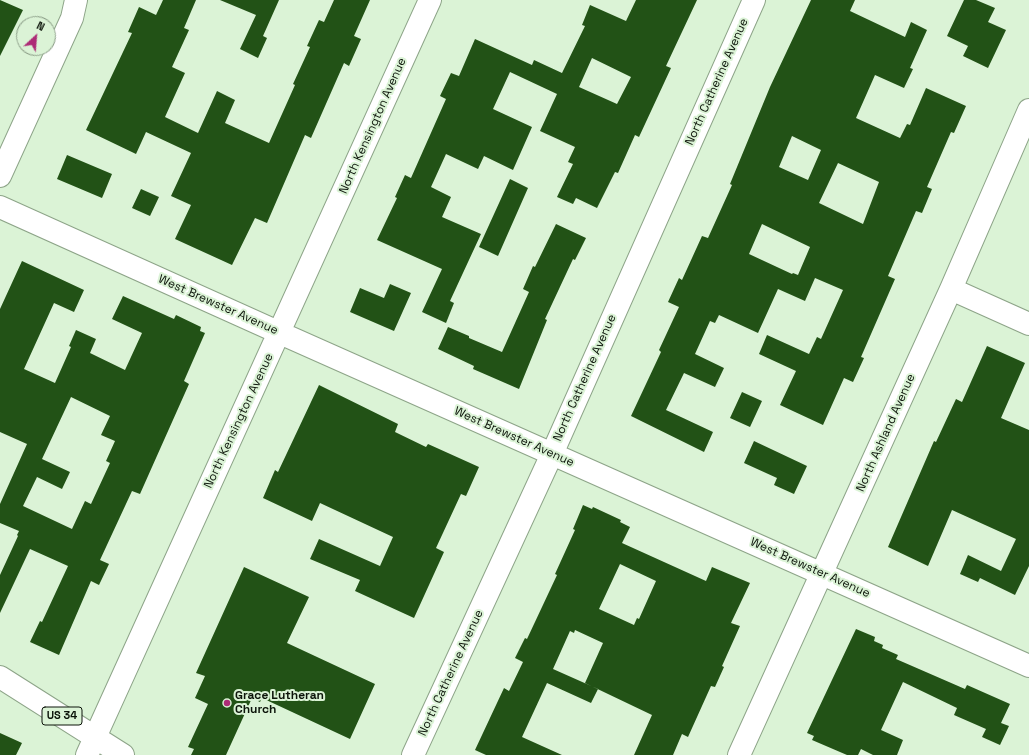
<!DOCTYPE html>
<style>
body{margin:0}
#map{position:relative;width:1029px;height:755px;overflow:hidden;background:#dbf3d6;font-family:"Space Grotesk",sans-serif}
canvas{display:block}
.north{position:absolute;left:16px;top:16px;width:40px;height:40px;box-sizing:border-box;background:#dbf3d6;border:1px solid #889a84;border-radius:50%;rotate:26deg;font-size:11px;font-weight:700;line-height:16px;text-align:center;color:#0c140a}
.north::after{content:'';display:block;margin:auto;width:14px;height:18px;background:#ad2b76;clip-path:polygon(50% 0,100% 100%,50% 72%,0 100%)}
</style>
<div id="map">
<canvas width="1029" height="755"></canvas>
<div class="north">N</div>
</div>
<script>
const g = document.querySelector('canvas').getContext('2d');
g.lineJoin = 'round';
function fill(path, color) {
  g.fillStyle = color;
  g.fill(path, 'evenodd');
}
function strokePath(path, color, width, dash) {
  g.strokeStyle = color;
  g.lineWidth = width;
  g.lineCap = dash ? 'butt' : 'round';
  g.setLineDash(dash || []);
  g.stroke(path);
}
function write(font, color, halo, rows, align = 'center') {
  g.font = font + ' "Space Grotesk",sans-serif';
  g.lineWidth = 4;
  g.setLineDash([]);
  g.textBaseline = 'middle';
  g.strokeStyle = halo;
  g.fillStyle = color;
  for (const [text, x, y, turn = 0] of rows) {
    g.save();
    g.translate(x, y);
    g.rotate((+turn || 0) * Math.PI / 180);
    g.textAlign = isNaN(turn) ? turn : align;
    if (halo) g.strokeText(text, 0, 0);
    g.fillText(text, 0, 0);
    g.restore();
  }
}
fill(new Path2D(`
 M0,0L23,10L0,56Z
 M163,0H196L184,28L189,30L172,67L185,73L165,117L198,133L217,91L235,100L225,123L269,143L295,85L293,84L310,47L307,46L319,20L324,22L334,0H370L354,36L361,39L349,66L344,63L311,138L305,135L267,223L255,218L232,265L175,239L191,205L171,196L191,153L146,132L136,154L86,130L132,33L128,32L139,7L156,15Z
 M220,0H279L263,36L267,38L258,58L240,49L256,15Z
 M636,0H697L666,66L671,68L639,137L635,135L618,173L615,172L597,208L576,198L573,204L557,197L573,164L568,162L575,147L540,131L557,94L510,72L493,109L532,127L513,170L484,156L478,169L446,154L431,187L451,197L442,217L481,234L450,301L454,303L446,323L422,312L442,269L377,240L397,198L395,197L405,175L411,178L446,99L440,96L451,73L459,76L475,39L532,65L534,60L562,73L585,26L582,25L590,5L626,21ZM592,58L631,77L617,104L579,87Z
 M811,0H855L850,11L905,37L911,22L927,30L910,68L913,69L904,88L875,75L856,118L900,138L907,124L910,125L926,88L966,106L954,133L951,132L927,187L932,189L922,213L916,211L888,276L895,279L861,357L864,358L853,382L844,378L823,425L780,405L796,371L759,354L767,335L809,354L817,337L821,339L843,290L815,278L805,301L778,289L758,333L719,315L715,323L710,321L695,354L724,368L715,387L684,373L666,410L713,432L704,452L631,416L661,352L659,350L679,307L668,302L679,278L682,280L702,236L708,238L732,185L730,184L770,87ZM792,136L821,150L808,180L779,167ZM838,163L879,182L863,224L819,203ZM762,224L810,247L798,275L793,273L792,274L749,254Z
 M964,0H976L995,8L988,22L1006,30L988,68L963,56L968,46L947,36Z
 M67,155L112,174L102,198L57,179Z
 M510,179L528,188L498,256L479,247Z
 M141,189L159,197L150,216L132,208Z
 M556,224L586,238L575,260L573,259L545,319L547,320L519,389L473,369L474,366L438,349L448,327L469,336V338L502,352L529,292L523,289L533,266L535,267Z
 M22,261L84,290L74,312L54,303L24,369L55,383L71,347L69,346L76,330L96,339L90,353L125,370L142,333L112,319L123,296L174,319L176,315L201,327L200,331L205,333L184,381L189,384L152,467L140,494L132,491L100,560L109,564L99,585L91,581L59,655L30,642L40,621L42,622L68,566L30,549L0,613V575L18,536L17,535L19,531L0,523V504L27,444L0,432V309ZM71,397L110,416L101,435L115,441L106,461L110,463L91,504L85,501L72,529L23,506L37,477L62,489L70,472L42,459Z
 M390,284L411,293L394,331L350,312L360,288L384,298Z
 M987,346L1025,363L1001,418L1029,430V566L1015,595L980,578L978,582L960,574L968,555L1001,571L1016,539L952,510L928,566L888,547L934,441L936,442L956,399L962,402Z
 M319,385L398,424L395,432L426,447L428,444L479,467L466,496L461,494L436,548L444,552L414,618L355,591L360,580L310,559L319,539L380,566L393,537L320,503L312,521L263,498L275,470L278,472Z
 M742,392L762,401L750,427L730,418Z
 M754,441L807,466L794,494L774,485L777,478L744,463Z
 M583,505L592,509L593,507L621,520L620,522L630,527L622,543L706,581L712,567L750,583L731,623L740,626L722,666L724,667L715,687L711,686L688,737L682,734L673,755H634L652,715L585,683L603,643L575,630L574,633L570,631L553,669L598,689L591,703L547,683L522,737L562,755H486L475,750L504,688L509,691L523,662L515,658L525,638L527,639L557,575L555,574L575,530L573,529ZM620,564L656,581L639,619L637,618L634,625L599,609Z
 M244,567L309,597L287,643L375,684L350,739L262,698L260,702L252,698L226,755H191L194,749L188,747L208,704L195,698L205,676L196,673Z
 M856,629L875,637L874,641L883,645L882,648L898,655L896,659L965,689L967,685L1010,704L1001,723L1009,726L1000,745L982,737L986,729L954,715L957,708L903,682L881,730L903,740L897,755H873L861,749L858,755H847L812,740L814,736L807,733Z
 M0,733L22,743L16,755H0Z`), '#225216');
const street = new Path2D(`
 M0,176L72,18L76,0
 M0,207L280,333L1029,666
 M951,289L1029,324
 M87,755L430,0
 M413,755L552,454L754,0
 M739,755L951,289L1029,110`);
const primary = new Path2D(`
 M0,677L123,755`);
strokePath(street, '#8da488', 24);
strokePath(primary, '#8da488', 24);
strokePath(street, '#fff', 22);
strokePath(primary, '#fff', 22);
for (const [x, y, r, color] of [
 [227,703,4,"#ad2b76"]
]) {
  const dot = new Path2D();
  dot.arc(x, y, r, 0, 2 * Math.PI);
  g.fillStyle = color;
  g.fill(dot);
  strokePath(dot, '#dbf3d6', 1.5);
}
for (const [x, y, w] of [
 [62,716,40]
]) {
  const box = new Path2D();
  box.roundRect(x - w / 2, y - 9, w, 18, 3);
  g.fillStyle = '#dbf3d6';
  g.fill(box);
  strokePath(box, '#0c140a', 1);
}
write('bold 11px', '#0c140a', null, [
 ["US 34",62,716]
]);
write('12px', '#0c140a', '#dbf3d6', [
 ["North Catherine Avenue",717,82,-66],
 ["North Kensington Avenue",373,126,-66],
 ["West Brewster Avenue",218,305,24],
 ["North Catherine Avenue",585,378,-66],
 ["North Kensington Avenue",239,421,-65],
 ["North Ashland Avenue",886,433,-66],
 ["West Brewster Avenue",514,437,24],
 ["West Brewster Avenue",810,568,24],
 ["North Catherine Avenue",451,673,-65]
]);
write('bold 12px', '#0c140a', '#dbf3d6', [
 ["Grace Lutheran",235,696],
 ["Church",235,710]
], 'left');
</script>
